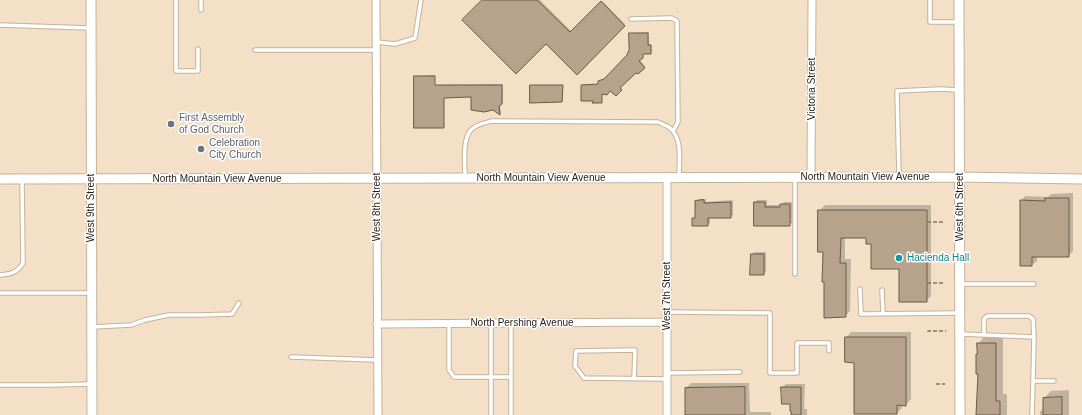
<!DOCTYPE html>
<style>
body{margin:0}
canvas{display:block;background:#f4dfc7}
</style>
<canvas width="1082" height="415"></canvas>
<script>
const g = document.querySelector('canvas').getContext('2d');
g.lineJoin = 'round';
function fill(path, color) {
  g.fillStyle = color;
  g.fill(path, 'evenodd');
}
function strokePath(path, color, width, dash) {
  g.strokeStyle = color;
  g.lineWidth = width;
  g.lineCap = dash ? 'butt' : 'round';
  g.setLineDash(dash || []);
  g.stroke(path);
}
function write(font, color, halo, rows, align = 'center') {
  g.font = font + ' Arial,sans-serif';
  g.lineWidth = 3;
  g.setLineDash([]);
  g.textBaseline = 'middle';
  g.strokeStyle = halo;
  g.fillStyle = color;
  for (const [text, x, y, turn = 0] of rows) {
    g.save();
    g.translate(x, y);
    g.rotate((+turn || 0) * Math.PI / 180);
    g.textAlign = isNaN(turn) ? turn : align;
    if (halo) g.strokeText(text, 0, 0);
    g.fillText(text, 0, 0);
    g.restore();
  }
}
fill(new Path2D(`
 M484,0H540L572,32L602,1L625,24L577,73L546,43Z
 M649,32V44H651L652,52L643,53V56L640,60L645,66L638,73L637,71L620,87L622,89L616,95L610,90L602,93V101L601,102L594,100L582,85L583,84H599L606,79L628,56L630,50V34L631,33Z
 M435,75V85L503,84V102L500,104L501,113L500,114L472,96L444,97V126L443,127L415,77L416,76Z
 M532,85H563V100L562,101L531,86Z
 M1073,193V251L1068,256H1037V261L1032,265L1021,201L1025,196L1048,197L1051,194Z
 M699,199H706V202L733,200V215L730,217H710V223L707,225L693,219L696,216V201Z
 M757,200H767V205H781L784,202H792V223L789,225L755,203Z
 M825,205H931V296L926,301L900,268L867,237H845V259H851L850,311L845,316L824,251L819,211Z
 M754,252H766V272L763,274L752,254Z
 M851,332H911V399L906,405L902,404V408L897,413L855,362L846,338Z
 M985,336H1003V394H1007V415H977L979,373L977,354L978,353V344Z
 M691,383H749L750,412H771V415H686V388Z
 M786,384H805L804,409H807V415H792L791,403L782,388Z
 M1069,390V415H1040V412L1044,408V398L1051,391Z`), '#0003');
const building = new Path2D(`
 M482,0H537L570,32L601,1L625,26L577,75L546,44L516,74L462,20Z
 M629,33H648V45H651V54H643V58L639,61L645,68L638,74L636,73L620,88L622,90L616,96L610,91L607,95L602,94V103H592L593,101H581V85L598,84V81L604,79L627,55L629,50Z
 M414,76H435V85H502V104L499,106L500,115L493,110L484,112L471,110V97L444,98V128H414Z
 M530,85H563L562,102L530,103Z
 M1045,198H1069V257H1032V266H1020V200L1045,201Z
 M704,200V203L731,202V218H708V226H692V218H695V201Z
 M754,202H765V207H780V204H790V226H754Z
 M818,210H927V302H899V269H871V244H866V238H841L840,263H846V317L824,318V282H822L823,252H818Z
 M751,254H764V275H750Z
 M845,337H906V406L897,405V414H854V363L845,362Z
 M977,343H996V401H1000V415H976L978,374H976V354H977Z
 M745,387V415H685V388Z
 M781,387H801V415H791V411H790V404H782Z
 M1062,397V415H1043V398Z`);
fill(building, '#b7a38c');
strokePath(building, '#6b5a44', 1);
const service = new Path2D(`
 M176,0V71H198V49
 M201,0V10
 M930,0V22H958
 M631,19L672,18L677,21L678,122L673,131
 M0,25L90,28
 M376,42L395,44L415,38L421,0
 M255,50H376
 M899,176L897,91L940,89L958,90
 M465,177C465,164 462,139 471,130C476,124 485,123 492,121L658,122C662,124 666,125 670,128C683,139 679,161 679,176
 M795,177V274
 M0,275C11,274 17,273 23,263L22,180
 M961,284H1034
 M860,289L861,314L958,313
 M882,290L883,314
 M0,293H90
 M667,312L770,313V373H797V343H829V351
 M449,323V370L454,377H511
 M491,323V415
 M511,323V415
 M93,327L131,325L145,320L169,315H201L232,314L239,303
 M961,334L1034,337L1033,381H1054
 M984,335V319L987,316H1029L1033,319L1034,337
 M291,357L377,360
 M667,373L740,372
 M634,378L635,350L576,351L575,366L584,378L667,379
 M0,385H52L91,384
 M1032,415L1033,381`);
const minor = new Path2D(`
 M376,0L378,415
 M811,177L812,0
 M667,178V415
 M377,324L667,322`);
const tertiary = new Path2D(`
 M91,0L92,415
 M959,0L960,415
 M0,179L960,177L1082,179`);
strokePath(service, '#c5b29a', 5.5);
strokePath(minor, '#c5b29a', 9);
strokePath(tertiary, '#c5b29a', 11);
strokePath(new Path2D(`
 M927,222H943
 M927,283H943
 M928,332V331H946
 M936,384H945`), '#837565', 1.5, [4, 2]);
strokePath(service, '#fff', 3.5);
strokePath(minor, '#fff', 7);
strokePath(tertiary, '#fff', 9);
for (const [x, y, r, color] of [
 [171,124,4,"#6b7280"],
 [201,149,4,"#6b7280"],
 [899,258,4,"#0f9aa8"]
]) {
  const dot = new Path2D();
  dot.arc(x, y, r, 0, 2 * Math.PI);
  g.fillStyle = color;
  g.fill(dot);
  strokePath(dot, '#fff', 1.5);
}
write('10px', '#251d14', '#fff', [
 ["Victoria Street",812,89,-90],
 ["North Mountain View Avenue",865,177],
 ["North Mountain View Avenue",541,178],
 ["North Mountain View Avenue",217,179],
 ["West 8th Street",377,207,-90],
 ["West 6th Street",960,207,-90],
 ["West 9th Street",91,208,-90],
 ["West 7th Street",667,296,-90],
 ["North Pershing Avenue",522,323]
]);
write('10px', '#5b616d', '#fff', [
 ["First Assembly",179,118],
 ["of God Church",179,130],
 ["Celebration",209,143],
 ["City Church",209,155]
], 'left');
write('10px', '#0d838f', '#fff', [
 ["Hacienda Hall",907,258]
], 'left');
</script>
